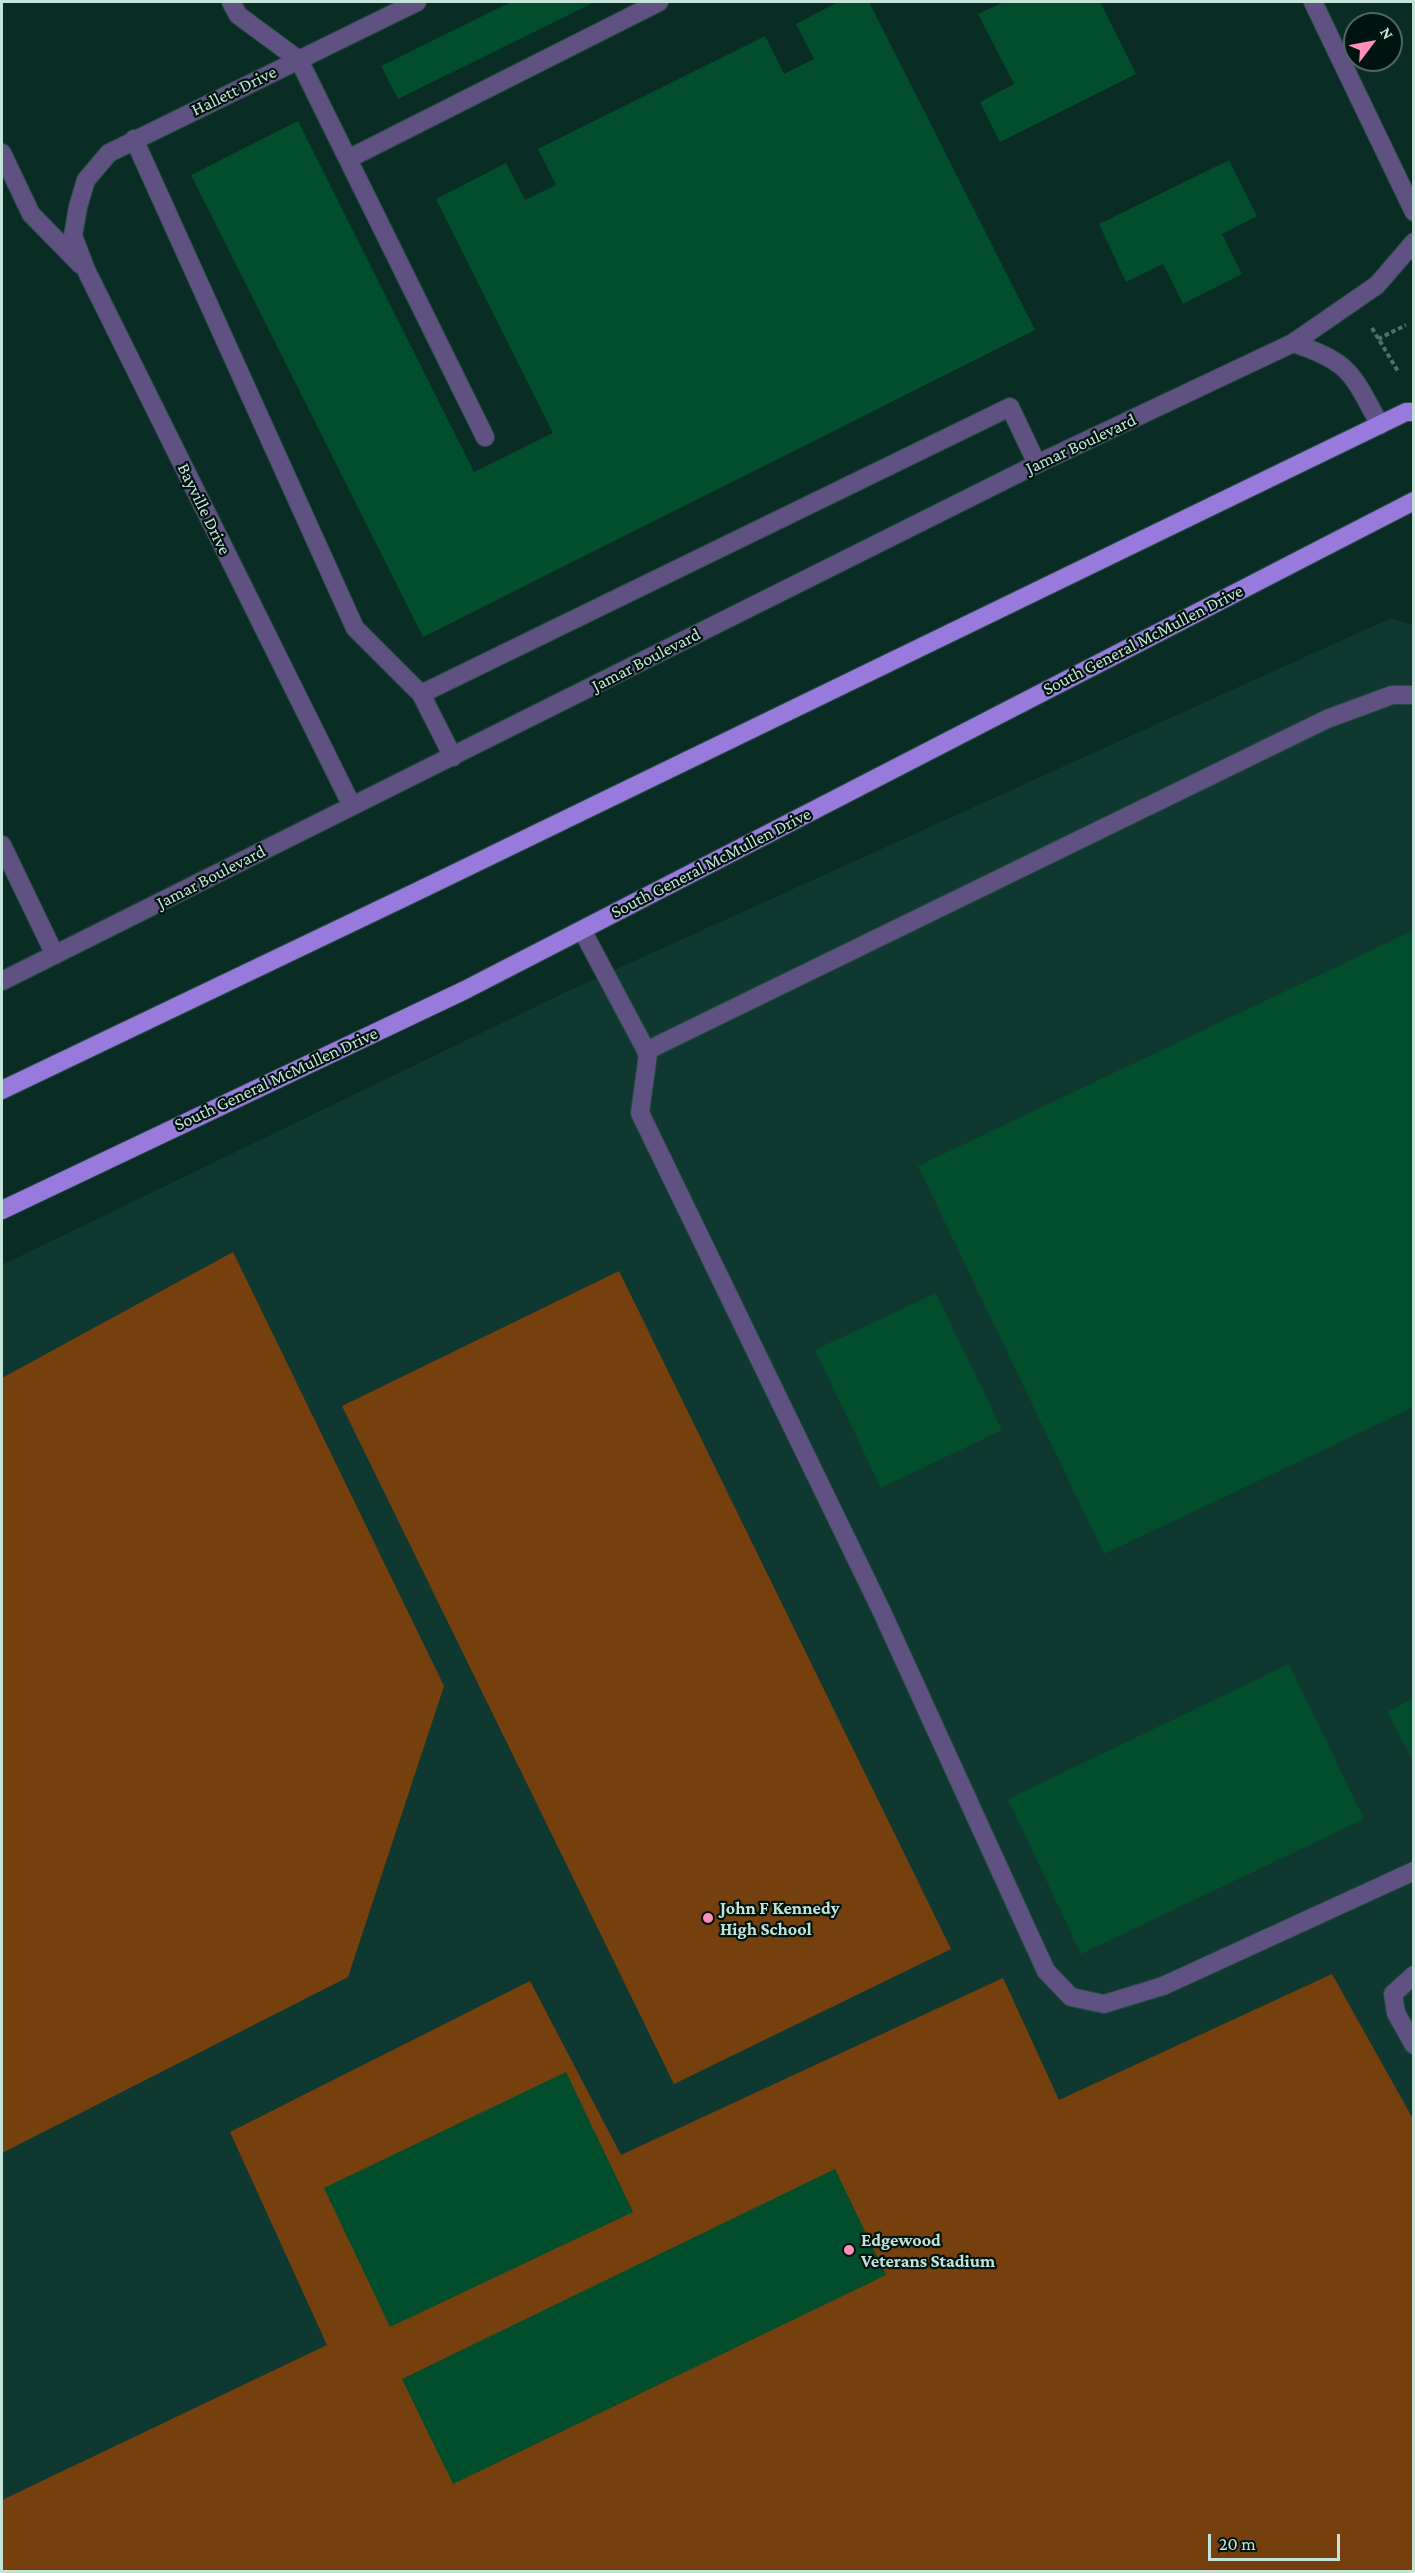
<!DOCTYPE html>
<style>
body{margin:0}
#map{position:relative;width:1415px;height:2573px;overflow:hidden;background:#092d25;font-family:"Crimson Pro",serif}
canvas{display:block}
.frame{position:absolute;inset:0;border:3px solid #c4e4da;pointer-events:none}
.north{position:absolute;left:1343px;top:12px;width:60px;height:60px;box-sizing:border-box;background:#00140f;border:2px solid #4e6760;border-radius:50%;rotate:58deg;font-size:16px;font-weight:700;line-height:24px;text-align:center;color:#c4e4da}
.north::after{content:'';display:block;margin:auto;width:21px;height:27px;background:#ff8eba;clip-path:polygon(50% 0,100% 100%,50% 72%,0 100%)}
.scale{position:absolute;left:1208px;top:2534px;width:132px;height:27px;box-sizing:border-box;border:3px solid #c4e4da;border-top:0;padding-left:8px;font-size:18px;line-height:21px;white-space:nowrap;color:#c4e4da;-webkit-text-stroke:4px #00140f;paint-order:stroke}
</style>
<div id="map">
<canvas width="1415" height="2573"></canvas>
<div class="frame"></div>
<div class="north">N</div>
<div class="scale">20 m</div>
</div>
<script>
const g = document.querySelector('canvas').getContext('2d');
g.lineJoin = 'round';
function fill(path, color) {
  g.fillStyle = color;
  g.fill(path, 'evenodd');
}
function strokePath(path, color, width, dash) {
  g.strokeStyle = color;
  g.lineWidth = width;
  g.lineCap = dash ? 'butt' : 'round';
  g.setLineDash(dash || []);
  g.stroke(path);
}
function write(font, color, halo, rows, align = 'center') {
  g.font = font + ' "Crimson Pro",serif';
  g.lineWidth = 4.5;
  g.setLineDash([]);
  g.textBaseline = 'middle';
  g.strokeStyle = halo;
  g.fillStyle = color;
  for (const [text, x, y, turn = 0] of rows) {
    g.save();
    g.translate(x, y);
    g.rotate((+turn || 0) * Math.PI / 180);
    g.textAlign = isNaN(turn) ? turn : align;
    if (halo) g.strokeText(text, 0, 0);
    g.fillText(text, 0, 0);
    g.restore();
  }
}
fill(new Path2D(`
 M1391,618L1413,625V2571L2,2572V1265L566,992Z`), '#0f3930');
fill(new Path2D(`
 M233,1252L444,1686L348,1977L2,2153V1378Z
 M619,1271L951,1949L674,2084L342,1406Z
 M1332,1974L1413,2119V2571L2,2572V2500L327,2345L230,2132L530,1981L621,2155L1003,1978L1059,2100Z`), '#763f0e');
fill(new Path2D(`
 M511,2H595L398,99L381,66Z
 M838,2H869L1035,330L423,637L191,175L298,121L474,472L553,433L436,199L506,163L525,200L556,185L538,149L765,36L784,74L814,59L796,24Z
 M1004,2H1100L1136,74L1000,142L980,102L1014,84L978,14Z
 M1229,160L1257,216L1222,234L1242,274L1183,304L1163,264L1126,282L1099,224Z
 M1414,930V1407L1104,1554L918,1166Z
 M936,1293L1002,1430L881,1488L815,1350Z
 M1289,1664L1364,1819L1081,1954L1008,1799Z
 M1414,1698V1762L1387,1712Z
 M566,2072L633,2212L390,2327L324,2188Z
 M835,2169L886,2275L453,2484L402,2379Z`), '#024d2b');
const minor = new Path2D(`
 M231,2L238,15L299,60L485,437
 M1313,2L1414,212
 M134,139L355,628L421,694L1010,407L1037,464
 M2,153L31,214L81,265
 M348,159L659,2
 M1380,425C1352,374 1351,362 1293,343L1377,285L1414,242
 M421,694L453,757
 M352,806L87,272L73,236L78,207L86,180L109,153L417,2
 M2,845L55,955
 M582,930L648,1054L640,1113L882,1612L1046,1971L1071,1997L1104,2004L1163,1986L1414,1871
 M2,981L1037,464L1293,343
 M646,1051L1327,719L1392,695H1414
 M1414,1975L1393,1994L1396,2013L1414,2045`);
const major = new Path2D(`
 M2,1090L418,891L1406,412H1414
 M2,1210L465,990L1414,501`);
strokePath(minor, '#274a42', 20);
strokePath(major, '#274a42', 20);
strokePath(new Path2D(`
 M1372,328L1399,373
 M1378,339L1406,325`), '#4f7168', 4, [4.5, 3]);
strokePath(minor, '#5f5282', 18);
strokePath(major, '#987add', 18);
for (const [x, y, r, color] of [
 [708,1918,6,"#ff8eba"],
 [849,2250,6,"#ff8eba"]
]) {
  const dot = new Path2D();
  dot.arc(x, y, r, 0, 2 * Math.PI);
  g.fillStyle = color;
  g.fill(dot);
  strokePath(dot, '#00140f', 2);
}
write('18px', '#c4e4da', '#00140f', [
 ["Hallett Drive",234,91,-26],
 ["Jamar Boulevard",1081,444,-25],
 ["Bayville Drive",204,509,64],
 ["South General McMullen Drive",1143,640,-27],
 ["Jamar Boulevard",646,660,-27],
 ["South General McMullen Drive",711,863,-27],
 ["Jamar Boulevard",211,877,-27],
 ["South General McMullen Drive",276,1079,-25]
]);
write('bold 18px', '#c4e4da', '#00140f', [
 ["John F Kennedy",720,1908],
 ["High School",720,1929],
 ["Edgewood",861,2240],
 ["Veterans Stadium",861,2261]
], 'left');
</script>
